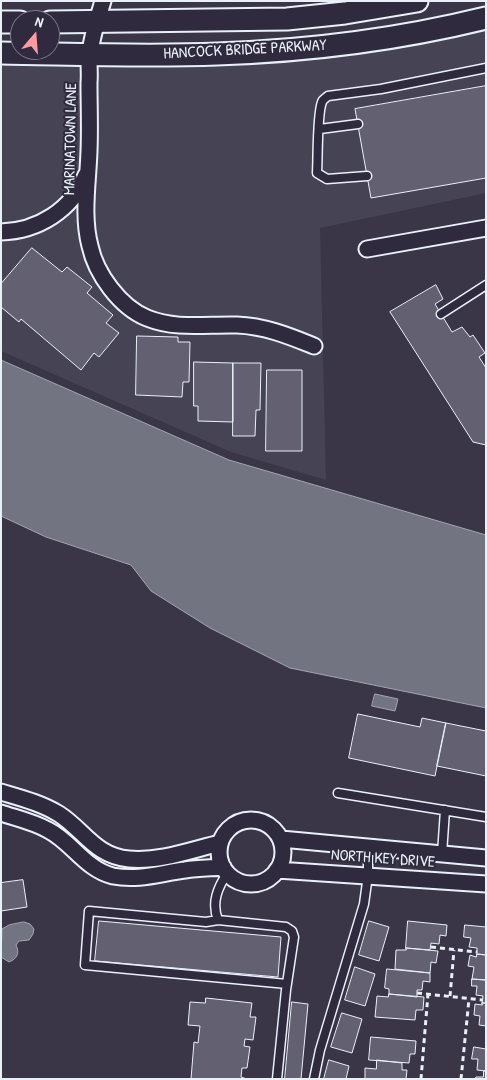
<!DOCTYPE html>
<style>
body{margin:0}
#map{position:relative;width:487px;height:1080px;overflow:hidden;background:#3a3648;font-family:"Patrick Hand",sans-serif}
canvas{display:block}
.frame{position:absolute;inset:0;border:2px solid #e8f1f8;pointer-events:none}
.north{position:absolute;left:10px;top:10px;width:50px;height:50px;box-sizing:border-box;background:#2f2a3d;border:1px solid #797a88;border-radius:50%;rotate:18deg;font-size:14px;font-weight:700;line-height:20px;text-align:center;color:#e8f1f8}
.north::after{content:'';display:block;margin:auto;width:18px;height:22px;background:#ff9aa2;clip-path:polygon(50% 0,100% 100%,50% 72%,0 100%)}
</style>
<div id="map">
<canvas width="487" height="1080"></canvas>
<div class="frame"></div>
<div class="north">N</div>
</div>
<script>
const g = document.querySelector('canvas').getContext('2d');
g.lineJoin = 'round';
function fill(path, color) {
  g.fillStyle = color;
  g.fill(path, 'evenodd');
}
function strokePath(path, color, width, dash) {
  g.strokeStyle = color;
  g.lineWidth = width;
  g.lineCap = dash ? 'butt' : 'round';
  g.setLineDash(dash || []);
  g.stroke(path);
}
function write(font, color, halo, rows, align = 'center') {
  g.font = font + ' "Patrick Hand",sans-serif';
  g.lineWidth = 4;
  g.setLineDash([]);
  g.textBaseline = 'middle';
  g.strokeStyle = halo;
  g.fillStyle = color;
  for (const [text, x, y, turn = 0] of rows) {
    g.save();
    g.translate(x, y);
    g.rotate((+turn || 0) * Math.PI / 180);
    g.textAlign = isNaN(turn) ? turn : align;
    if (halo) g.strokeText(text, 0, 0);
    g.fillText(text, 0, 0);
    g.restore();
  }
}
fill(new Path2D(`
 M486,27V193L320,228L326,480L231,452L1,351V63Z`), '#464354');
const water = new Path2D(`
 M1,360L229,460L486,535V708L290,668L210,628L151,591L131,565L46,537L1,516Z
 M375,694L398,699L395,711L372,706Z
 M24,922L30,924L34,929L33,934L29,940L19,941L16,945C20,953 17,959 9,962L1,957L2,929L9,925Z`);
fill(water, '#737482');
strokePath(water, '#a2a6b1', 1);
const building = new Path2D(`
 M486,86V178L371,198L355,109Z
 M32,248L62,272L67,267L92,287L87,293L113,315L106,323L119,333L99,357L94,353L81,370L21,319L19,322L1,307V284Z
 M436,285L443,299L435,304L452,332L462,327L470,337L473,335L485,353L479,357L486,368V445L473,442L390,312Z
 M137,336L178,337V342H190L189,382H183L182,397L136,395Z
 M194,362L233,363V422L198,421V406H194Z
 M233,363H261L260,410H256L255,436H233Z
 M267,370H302V451H266Z
 M358,714L420,727L422,718L446,723L435,776L349,758Z
 M446,723L486,731V776L437,766Z
 M23,880L27,907L1,911V883Z
 M99,921L281,937L278,977L95,961Z
 M369,921L389,927L379,961L359,955Z
 M408,921L447,925L446,936L440,935L439,944L431,943L430,950L406,948Z
 M465,925L486,927V955L477,954V948L469,947L471,938L464,937Z
 M406,948L438,951L436,963L431,962L430,973L395,969L396,950H406Z
 M477,954L486,955V980L472,979L474,967L468,966L470,955L476,957Z
 M355,967L375,974L365,1006L345,1000Z
 M387,969L430,973V982L423,981L422,990H417V997L389,994V989L385,988Z
 M472,979L486,980V1003H482L483,996L476,995L477,986H472Z
 M389,994L424,997L423,1010H416L415,1020L375,1017L377,996L388,997Z
 M206,998L252,1003L250,1017H256L253,1040L245,1039L244,1046L250,1047L247,1068H242L241,1077L247,1079H191L194,1042L198,1043L200,1026L188,1025L190,1002L205,1003Z
 M292,1002L308,1004L301,1079H285Z
 M482,1003H486V1026L479,1025L480,1016L474,1015L475,1004L482,1005Z
 M342,1013L362,1019L352,1053L331,1047Z
 M371,1037L416,1041L415,1054H410L409,1063L369,1060Z
 M474,1047L486,1049V1071L477,1070L478,1059H472Z
 M329,1060L349,1066L346,1079H324Z
 M377,1060L402,1063V1070H407L406,1079H365V1068L376,1069Z
 M484,1071H486V1079H475L476,1077H483Z`);
fill(building, '#636171');
strokePath(building, '#e8f1f8', 1);
const lane = new Path2D(`
 M320,129L358,124
 M367,176L327,179L317,173C318,158 317,114 322,102C323,99 326,98 328,96L381,89L486,68
 M441,314L486,285
 M338,793L486,817
 M442,854L445,810
 M228,872C218,887 211,902 218,920L286,927L292,931L294,937L286,990L277,1079
 M218,920L206,922L89,911L85,965L287,984
 M314,1079L320,1050L364,904L368,875V847`);
const street = new Path2D(`
 M103,1C98,18 92,35 90,53C88,62 90,73 89,83C89,106 90,128 89,151C88,182 82,216 90,246C96,274 120,307 147,318C177,330 207,324 237,325C265,326 289,336 314,346
 M1,232C38,231 72,210 86,175
 M367,249L486,228
 M1,792C21,798 41,803 59,814C84,830 95,856 129,859C159,862 191,850 220,843
 M1,813C16,818 34,822 48,830C72,842 85,869 113,876C138,881 161,873 185,870C198,868 211,868 223,867
 M219 852a32 32 0 1 1 64 0a32 32 0 1 1-64 0Z
 M281,839L486,858
 M277,870L486,884`);
const secondary = new Path2D(`
 M1,22H20
 M50,22L287,19L345,13L417,1
 M1,53C73,54 145,57 217,54C308,51 397,40 486,18`);
strokePath(lane, '#e8f1f8', 11);
strokePath(street, '#e8f1f8', 19);
strokePath(secondary, '#e8f1f8', 25);
strokePath(new Path2D(`
 M431,947L477,952
 M417,993L483,1000
 M450,996L454,950
 M421,1079L428,994
 M461,1079L469,999`), '#e8f1f8', 3, [5, 4]);
strokePath(lane, '#2f2a3d', 8);
strokePath(street, '#2f2a3d', 15);
strokePath(secondary, '#2f2a3d', 21);
write('16px', '#e8f1f8', '#2f2a3d', [
 ["HANCOCK BRIDGE PARKWAY",245,50,-3],
 ["MARINATOWN LANE",71,139,-89],
 ["NORTH KEY DRIVE",383,859,4]
]);
</script>
